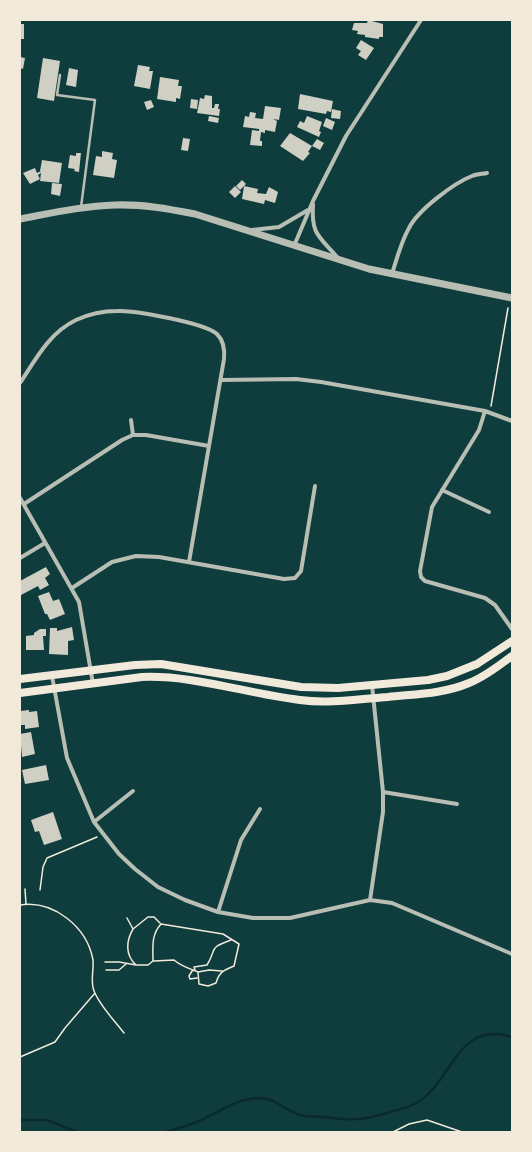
<!DOCTYPE html>
<style>
body{margin:0}
#map{position:relative;width:532px;height:1152px;overflow:hidden;background:#0f3d3e;font-family:"IBM Plex Sans",sans-serif}
canvas{display:block}
.frame{position:absolute;inset:0;border:21px solid #f1e9da;pointer-events:none}
</style>
<div id="map">
<canvas width="532" height="1152"></canvas>
<div class="frame"></div>
</div>
<script>
const g = document.querySelector('canvas').getContext('2d');
g.lineJoin = 'round';
function strokePath(path, color, width, dash) {
  g.strokeStyle = color;
  g.lineWidth = width;
  g.lineCap = dash ? 'butt' : 'round';
  g.setLineDash(dash || []);
  g.stroke(path);
}
function fill(path, color) {
  g.fillStyle = color;
  g.fill(path, 'evenodd');
}
strokePath(new Path2D(`
 M20,1120H47L77,1132
 M165,1132C174,1129 185,1127 194,1123C216,1115 233,1099 258,1098C276,1098 284,1110 300,1115C306,1117 314,1116 321,1117C335,1118 352,1121 366,1118C380,1116 394,1111 407,1107C452,1094 452,1018 512,1037`), '#0a2a2b', 2.5);
fill(new Path2D(`
 M368,20L383,24V37H379V39L365,37V35L357,34L358,31L352,30L354,23H367Z
 M20,24H24V39H20Z
 M361,40L374,48L366,60L358,55L361,51L356,48Z
 M20,57L25,58L23,69L20,68Z
 M43,58L60,61L54,101L37,98Z
 M138,65L150,67L149,71H153L150,89L134,86Z
 M69,68L78,70L76,87L66,85Z
 M160,77L179,80L178,86H182L180,99L176,98V102L157,99Z
 M300,94L333,101L331,112L327,111L326,114L298,109Z
 M205,95L212,96V108H214L215,104H219L218,109H220L219,116L197,113L200,98L204,99Z
 M191,99L198,100L197,109L190,108Z
 M151,100L154,107L147,110L144,102Z
 M265,106L281,108L279,120L273,119L277,121L275,132L265,130V133L261,132L260,141H262V146L250,145L252,130L259,131V129L243,127L245,116L249,117L250,112L256,113L255,118L263,119Z
 M332,109L341,111L340,119L331,118Z
 M209,116L219,118L218,123L208,121Z
 M307,116L322,122L319,131L321,132L319,137L297,127L300,121L304,123Z
 M326,118L335,122L332,130L323,126Z
 M290,133L312,146L308,152L310,153L303,161L280,146Z
 M183,138L190,139L188,151L181,150Z
 M317,139L324,143L320,150L312,146Z
 M102,151L113,153L112,159L117,160L114,178L93,175L96,156L102,157Z
 M76,153H81L79,172L74,171L75,169L68,168L70,155L76,156Z
 M42,160L62,163L59,183L40,181L41,173L38,175L40,179L30,184L23,173L35,168L37,173L41,171H40Z
 M242,180L246,184L240,190L236,186Z
 M52,183L62,184L60,196L51,194Z
 M235,186L241,192L235,198L229,192Z
 M244,186L258,189L257,193L266,194L269,187L278,192L275,203L265,200L264,204L242,199Z
 M46,567L50,574L45,578L49,585L40,590L38,586L21,595L20,581Z
 M49,592L53,601L59,599L65,614L50,620L47,614H45L38,596Z
 M72,627L74,640L68,641V655L49,654L50,628H57V631Z
 M40,629H46V636H43L44,650H26V636L34,635V633Z
 M29,710V712L37,711L39,727L25,729V725H20V711Z
 M31,732L35,754L22,757L20,734Z
 M46,765L49,780L25,784L22,770Z
 M53,812L62,839L44,845L39,831L35,832L31,820Z`), '#cfcfc3');
strokePath(new Path2D(`
 M491,406L508,308
 M25,889L26,904
 M40,890L43,867L47,858L97,837
 M20,905C54,900 87,927 93,960C94,970 90,981 94,991C100,1006 114,1020 124,1033
 M133,929L148,917H154L160,923
 M154,961L174,960C182,967 189,968 198,972
 M105,962H119L136,965C125,955 126,941 133,929L127,918
 M136,965H148L153,961C153,947 151,935 161,924L223,934L239,944L234,966C224,970 219,972 216,983L208,986L199,984L198,972L209,970L222,971
 M106,970H119L126,964
 M197,978L190,979L189,976L192,971L195,970L194,967L207,965C218,947 207,949 231,940
 M20,1057L55,1042L65,1028L95,993
 M393,1132L409,1124L427,1120L462,1132`), '#f1e9da', 1.5);
strokePath(new Path2D(`
 M60,75L57,95L95,100L81,207`), '#b8beb3', 2.5);
strokePath(new Path2D(`
 M313,204C311,235 319,236 338,258
 M252,230L279,227L308,210
 M294,246L313,201L346,136L421,20
 M392,274C397,258 401,242 409,228C418,210 454,183 472,176C477,174 483,174 487,173
 M221,380L296,379L321,382L485,411L512,421
 M20,383C36,359 49,333 76,320C89,314 103,311 117,311C134,310 205,323 217,334C224,341 225,349 224,359L189,562
 M485,411L479,430L432,507L420,571L421,577L425,581L485,598L495,605L512,629
 M131,420L133,435
 M442,490L489,512
 M20,498L79,602L93,684
 M24,504L122,440L133,435H146L209,446
 M20,558L45,543
 M72,588L112,562L136,556L159,557L284,579L295,578L301,571L315,486
 M52,676L67,758L94,822L119,854L135,869L158,887L185,900L218,912L253,918H290L370,900L392,903L512,954
 M383,792L457,804
 M94,822L133,791
 M370,900L383,812V792L372,685
 M218,912L241,840L260,809`), '#b8beb3', 4);
strokePath(new Path2D(`
 M20,219C52,213 83,206 115,205C142,204 169,209 195,214L369,269L512,298`), '#b8beb3', 7);
strokePath(new Path2D(`
 M20,679L135,665L161,664L301,687L338,688L428,680L447,676L477,664L512,641
 M20,693L142,677C195,675 248,694 300,700C329,704 359,699 388,697C415,694 443,694 469,683C485,677 498,666 512,656`), '#f1e9da', 8);
</script>
